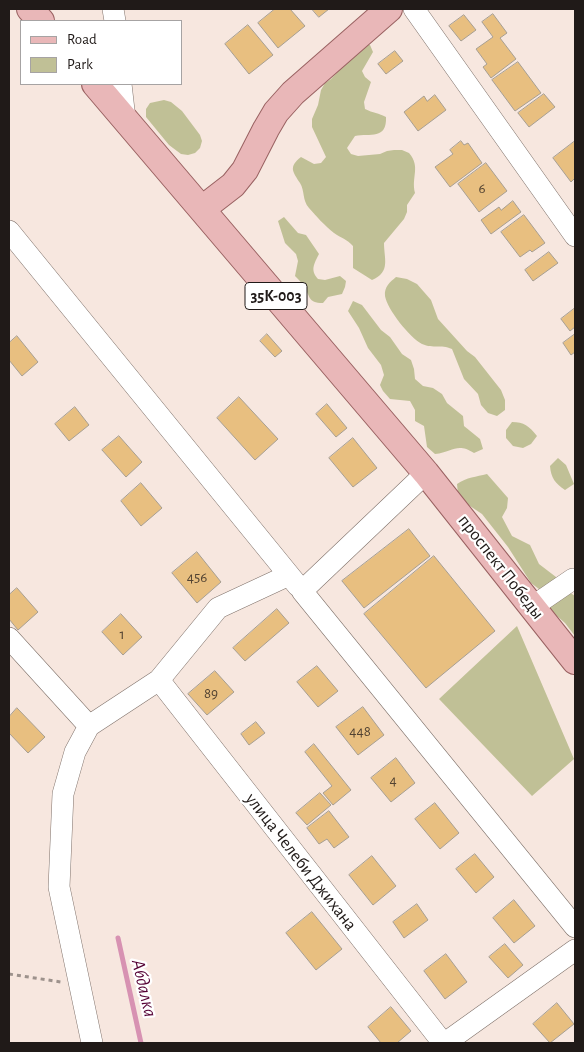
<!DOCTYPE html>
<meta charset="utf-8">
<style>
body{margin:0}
#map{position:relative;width:584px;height:1052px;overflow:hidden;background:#f7e7df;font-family:"Alegreya Sans",sans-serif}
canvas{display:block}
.frame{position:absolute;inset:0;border:10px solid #201a18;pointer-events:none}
.legend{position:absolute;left:20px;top:20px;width:162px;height:65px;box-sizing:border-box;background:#fff;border:1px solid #a6a3a3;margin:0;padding:6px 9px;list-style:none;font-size:15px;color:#201a18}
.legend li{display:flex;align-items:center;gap:10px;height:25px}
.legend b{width:25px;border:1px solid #a6a3a3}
</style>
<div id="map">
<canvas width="584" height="1052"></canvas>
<div class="frame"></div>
<ul class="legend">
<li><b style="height:6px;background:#e9b7b8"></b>Road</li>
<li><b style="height:14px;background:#c0c096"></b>Park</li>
</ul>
</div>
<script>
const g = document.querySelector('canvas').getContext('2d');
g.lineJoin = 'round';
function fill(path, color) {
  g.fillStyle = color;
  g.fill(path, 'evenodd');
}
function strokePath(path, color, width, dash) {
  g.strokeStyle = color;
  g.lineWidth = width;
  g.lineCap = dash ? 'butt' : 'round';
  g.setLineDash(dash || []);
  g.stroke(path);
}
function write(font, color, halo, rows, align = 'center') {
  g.font = font + ' "Alegreya Sans",sans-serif';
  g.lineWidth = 4.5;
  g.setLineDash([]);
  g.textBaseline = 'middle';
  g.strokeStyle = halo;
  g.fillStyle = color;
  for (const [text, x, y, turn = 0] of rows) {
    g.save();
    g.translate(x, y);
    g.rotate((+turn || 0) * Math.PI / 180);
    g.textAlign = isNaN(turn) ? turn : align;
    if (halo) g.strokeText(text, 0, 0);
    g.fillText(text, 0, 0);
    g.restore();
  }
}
fill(new Path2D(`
 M363,45H370L373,52L362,71L365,77L371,82L364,102L365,109C373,113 379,113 386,117C387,140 370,133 355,136L347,148L351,154L358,156L380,154L387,151L394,150H402L409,153C421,167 411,177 415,193L407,205V212L404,219L384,243C384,259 391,272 372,280L353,268V246C347,239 341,238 334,233C325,226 316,216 309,208C302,200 305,191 300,183C293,172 288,167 301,157L314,164L321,163L326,157L312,127V119L318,105L321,90L325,83L331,79Z
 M164,100L171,102L182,111L200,135L202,141L200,148L195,153L188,155L181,154L169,145L146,117V109L150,103Z
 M284,217L298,233L306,235L319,254C314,264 310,270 318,279L325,280L340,276L346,281L345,287L342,294L328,297L323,303C307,303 311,296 303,285C301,282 298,279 295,276L298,261L296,254L285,243L278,221Z
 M396,277L407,279L417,284L431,300L438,319L467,351L475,357L501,390L505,400V410L497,416L488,413L481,405L478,394L464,379L452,349C440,344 434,349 422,344C410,338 387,309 385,296C384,287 390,282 396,277Z
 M353,301L362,305L381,330L390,337L402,354L411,360L414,369L415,379L423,386L433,388L442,394L447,403L463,416L464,426L480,439L483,449L474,453C457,442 453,452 435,454L427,447L424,426L415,421V410L410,401L390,399L383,391L380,385L384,375L381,365L368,348L359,328L348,311Z
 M512,422C524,422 529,426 537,436L531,444L523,448L513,446L506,438V430Z
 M558,458L566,465L574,484L565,490C555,483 551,478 550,466Z
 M487,474L508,498L507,508L502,517L512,536L530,545L539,564L556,577L560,586L575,596V636L565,623L549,609L539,589L531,583L508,547L482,514L464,502L458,494L457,484C467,477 476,477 487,474Z
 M517,626L574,759L532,796L439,699Z`), '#c0c096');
strokePath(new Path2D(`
 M118,938L141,1043`), '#d792b2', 5);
const building = new Path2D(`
 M275,9H290L305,26L278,48L258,23Z
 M312,9H329L319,17Z
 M493,14L507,33L500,38L516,59L491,78L483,67L487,64L476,49L493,37L482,22Z
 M464,15L476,30L461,41L449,26Z
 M248,25L273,55L249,74L225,44Z
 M395,51L403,61L386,74L378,64Z
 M518,62L541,93L515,111L492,80Z
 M544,94L555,107L529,127L518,113Z
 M435,95L446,110L418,131L404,112L424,96L427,101Z
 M461,141L464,145L468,143L482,163L450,187L435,167L453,154L450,150Z
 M575,141V178L571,182L553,158Z
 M486,163L507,191L479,212L458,184Z
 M513,201L521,212L491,234L481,220L499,207L501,210Z
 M524,215L545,243L532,252L530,250L520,257L501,232Z
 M549,252L558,263L533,281L525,270Z
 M575,308V327L570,331L561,319Z
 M267,334L282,351L275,357L260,341Z
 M575,334V352L571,355L563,343Z
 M17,336L38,362L22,376L9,360V343Z
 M239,397L278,439L255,460L217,418Z
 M327,404L347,428L336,437L316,414Z
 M75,407L89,425L69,441L55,424Z
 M119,436L142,462L126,477L102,450Z
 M353,438L377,468L353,487L329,458Z
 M141,483L162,508L141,526L121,501Z
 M409,529L430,556L364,608L342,581Z
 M197,552L221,582L197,603L172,573Z
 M434,556L495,631L426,688L364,614Z
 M17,588L38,612L18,630L9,619V595Z
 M277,609L289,623L245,661L233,648Z
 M121,614L142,637L123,655L102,632Z
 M317,666L338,691L318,707L297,682Z
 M215,671L234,692L207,715L188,694Z
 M363,707L384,735L358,755L336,727Z
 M17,708L45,737L28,753L9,733V717Z
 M256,722L265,733L249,745L241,734Z
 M314,744L351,790L333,805L323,793L332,786L305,752Z
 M396,758L415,783L391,802L371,778Z
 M320,793L331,805L307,825L296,813Z
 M435,803L459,833L440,849L415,819Z
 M329,811L349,837L334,848L327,839L319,844L307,828Z
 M475,854L494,877L476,893L456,869Z
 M372,856L396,886L373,905L349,875Z
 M514,900L535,926L514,943L493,918Z
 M417,904L428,920L404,938L393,922Z
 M312,912L342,949L316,970L286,933Z
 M505,944L523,965L508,978L489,957Z
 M446,954L467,982L445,999L424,971Z
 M557,1003L574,1024L550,1043L533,1024Z
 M391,1007L411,1031L397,1043H381L368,1027Z`);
fill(building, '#e8bf80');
strokePath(building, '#a69e92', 1);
const minor = new Path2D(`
 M113,9L115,21
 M414,9L575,236
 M121,84L125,119
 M9,231L298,586
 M426,473L302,591L575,927
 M532,607L573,579
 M9,638L89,726
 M159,680L443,1043
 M92,1043L59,887L63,794L75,752L89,726L159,680L218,608L289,575
 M445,1043L575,950`);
const major = new Path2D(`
 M30,9L41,21
 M95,84L426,473L575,661
 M202,209L233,185L245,170L266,129L276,112L293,93L389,9`);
strokePath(minor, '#7f716a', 22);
strokePath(major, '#996161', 28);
strokePath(new Path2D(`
 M9,974L61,982`), '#9d928c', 3, [4, 4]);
strokePath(minor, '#fff', 21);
strokePath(major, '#e9b7b8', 26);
write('15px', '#524332', null, [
 ["6",482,188],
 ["456",197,577],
 ["1",122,634],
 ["89",211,693],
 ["448",360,731],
 ["4",393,780]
]);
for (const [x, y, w] of [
 [276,296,62]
]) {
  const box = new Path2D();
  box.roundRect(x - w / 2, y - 13.5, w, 27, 4);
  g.fillStyle = '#fff';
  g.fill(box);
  strokePath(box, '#201a18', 1);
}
write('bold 16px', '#201a18', null, [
 ["35К-003",276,296]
]);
write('18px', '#201a18', '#fff', [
 ["проспект Победы",501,567,52],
 ["улица Челеби Джихана",301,862,52]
]);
write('italic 19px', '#540034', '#fff', [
 ["Абдалка",144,988,77]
]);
</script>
